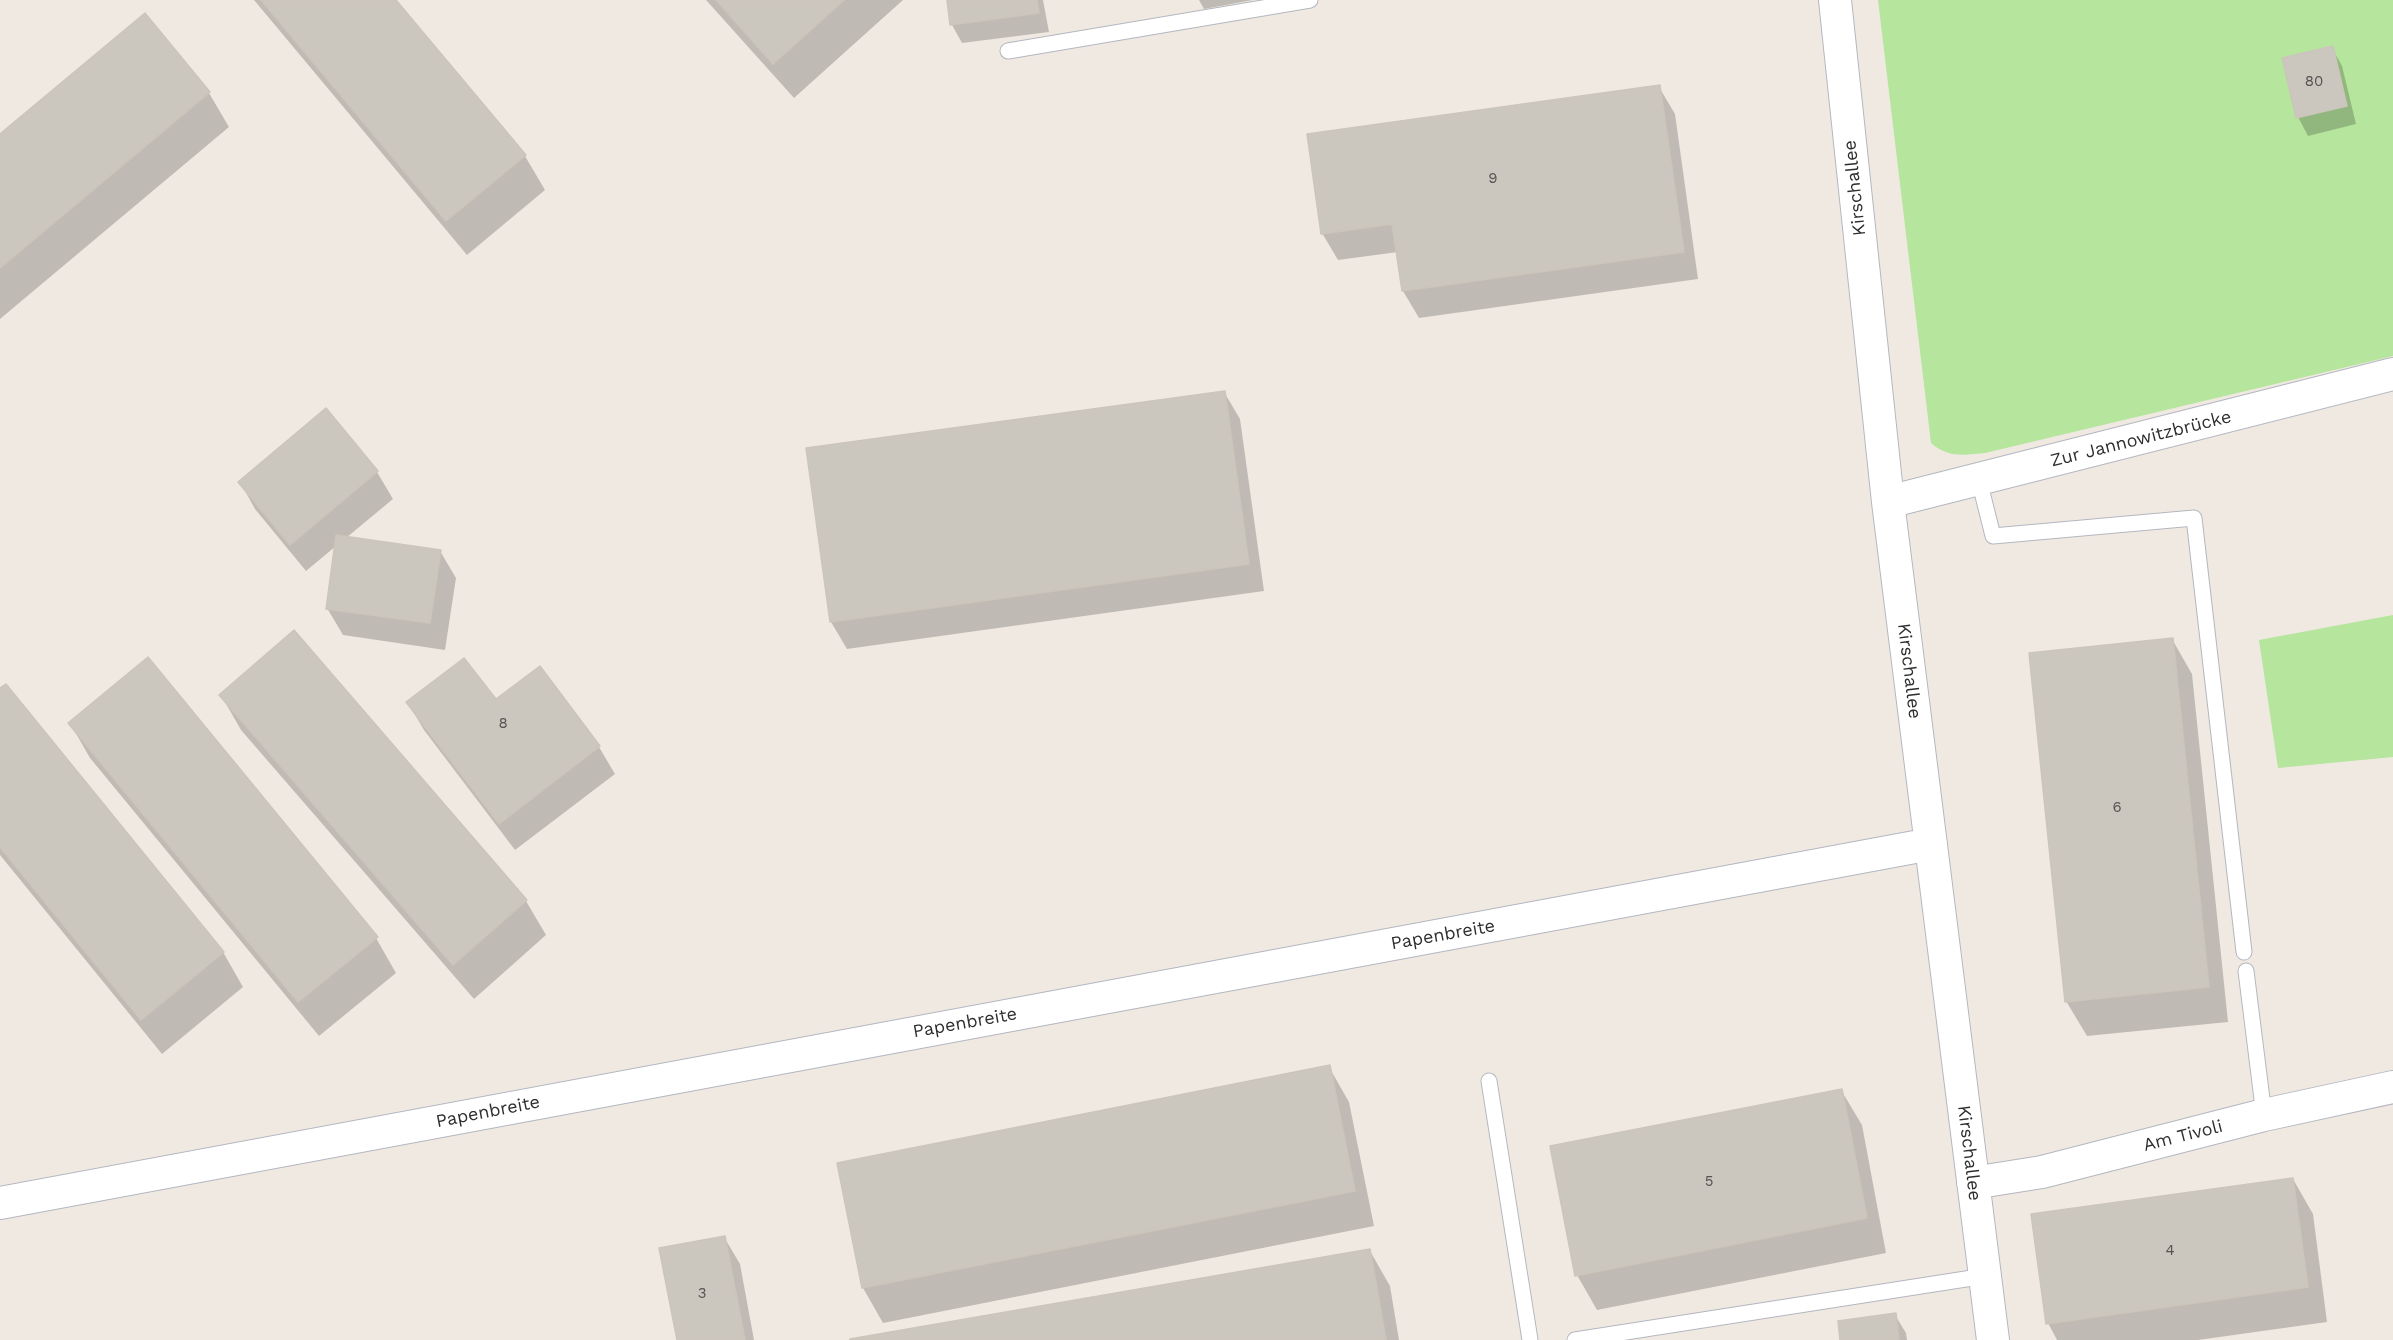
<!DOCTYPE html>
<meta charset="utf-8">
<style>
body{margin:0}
canvas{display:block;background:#efe9e1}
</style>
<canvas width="2393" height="1340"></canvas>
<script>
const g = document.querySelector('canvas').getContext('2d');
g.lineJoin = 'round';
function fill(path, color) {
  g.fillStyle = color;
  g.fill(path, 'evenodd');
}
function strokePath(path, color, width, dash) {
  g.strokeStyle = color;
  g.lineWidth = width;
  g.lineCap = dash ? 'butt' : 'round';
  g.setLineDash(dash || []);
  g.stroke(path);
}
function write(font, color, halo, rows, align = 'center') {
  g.font = font + ' "Work Sans",sans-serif';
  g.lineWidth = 4.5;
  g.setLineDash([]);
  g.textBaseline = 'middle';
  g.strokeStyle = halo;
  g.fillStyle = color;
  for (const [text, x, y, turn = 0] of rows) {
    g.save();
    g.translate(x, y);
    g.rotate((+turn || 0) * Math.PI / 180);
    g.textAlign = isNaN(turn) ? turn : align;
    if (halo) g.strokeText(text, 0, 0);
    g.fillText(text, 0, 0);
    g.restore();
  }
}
fill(new Path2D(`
 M1878,0H2393V356L1985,453C1964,455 1948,458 1931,443Z
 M2393,615V757L2278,768L2259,640Z`), '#b6e59e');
fill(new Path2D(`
 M254,0H394L525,156L545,190L467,255Z
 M706,0H903L794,98Z
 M949,0H1043L1049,32L962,43L952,25Z
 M1199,0H1253L1204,9Z
 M2332,48L2342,66L2356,124L2308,136L2298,117Z
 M1659,87L1675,114L1698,279L1419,318L1403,291L1398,252L1338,260L1322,233Z
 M209,93L229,127L0,319V136Z
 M1224,392L1240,419L1264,591L847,649L831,622Z
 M326,410L377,472L393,499L346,538L440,551L456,578L445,650L343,635L327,608L336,546L306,571L255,509L240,482Z
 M2172,639L2192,674L2228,1022L2087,1036L2066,1001Z
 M540,668L599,747L615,774L515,850L424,730L408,703L496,702Z
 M0,690L223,952L243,987L162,1054L0,855Z
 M221,695L526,901L546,935L474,999L241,730Z
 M70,723L376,938L396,973L319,1036L90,758Z
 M1329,1067L1349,1102L1374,1226L883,1323L863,1288Z
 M1841,1090L1862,1125L1886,1253L1597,1310L1577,1275Z
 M2293,1179L2313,1214L2327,1322L2198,1340H2057L2048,1323Z
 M724,1237L740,1264L754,1340H678Z
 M1370,1251L1390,1286L1399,1340H852Z
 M1895,1315L1906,1333L1907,1340H1842Z`), '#0003');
const building = new Path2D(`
 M261,0H396L526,155L446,221Z
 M716,0H844L773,64Z
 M947,0H1037L1039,13L950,25Z
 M145,13L210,92L0,268V134Z
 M2333,46L2347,106L2296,118L2282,58Z
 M1660,85L1684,252L1402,291L1392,224L1321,234L1307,134Z
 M1225,391L1249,564L830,622L806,448Z
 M326,408L378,471L290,545L238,482Z
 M336,535L441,550L430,623L326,609Z
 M294,630L527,900L453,965L219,695Z
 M2173,638L2209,987L2065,1002L2029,653Z
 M148,657L378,937L298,1002L68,723Z
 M464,658L496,699L540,666L600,746L499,824L406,702Z
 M6,684L224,952L141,1020L0,847V688Z
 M1330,1065L1355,1191L862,1288L837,1163Z
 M1842,1089L1867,1218L1575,1276L1550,1146Z
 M2293,1178L2308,1287L2046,1324L2031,1214Z
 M725,1236L745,1340H677L659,1248Z
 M1370,1249L1386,1340H850V1339Z
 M1896,1313L1899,1340H1840L1838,1321Z`);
fill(building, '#cbc7bf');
strokePath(building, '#cbc5ba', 1.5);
const service = new Path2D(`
 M1008,51L1310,0
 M1979,480L1993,536L2194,518L2244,952
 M2246,971L2264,1115
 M1489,1081L1530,1340
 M1575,1340L1985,1276`);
const minor = new Path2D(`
 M1835,0L1888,502L1993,1340
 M1888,502L2393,374
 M1973,1183L2042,1172L2264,1115L2393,1087
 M0,1203L1931,844`);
strokePath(service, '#b4b7c1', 17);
strokePath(minor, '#b4b7c1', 34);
strokePath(service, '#fff', 15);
strokePath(minor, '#fff', 32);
write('15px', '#555452', null, [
 ["80",2314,82],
 ["9",1493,179],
 ["8",503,724],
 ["6",2117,808],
 ["5",1709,1182],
 ["4",2170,1251],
 ["3",702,1294]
]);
write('18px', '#2e2e2e', '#fff', [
 ["Kirschallee",1855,188,-96],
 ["Zur Jannowitzbrücke",2141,439,-14],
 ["Kirschallee",1909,671,83],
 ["Papenbreite",1443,935,-10],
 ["Papenbreite",965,1023,-10],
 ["Papenbreite",488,1112,-11],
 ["Am Tivoli",2183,1136,-14],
 ["Kirschallee",1969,1153,83]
]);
</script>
